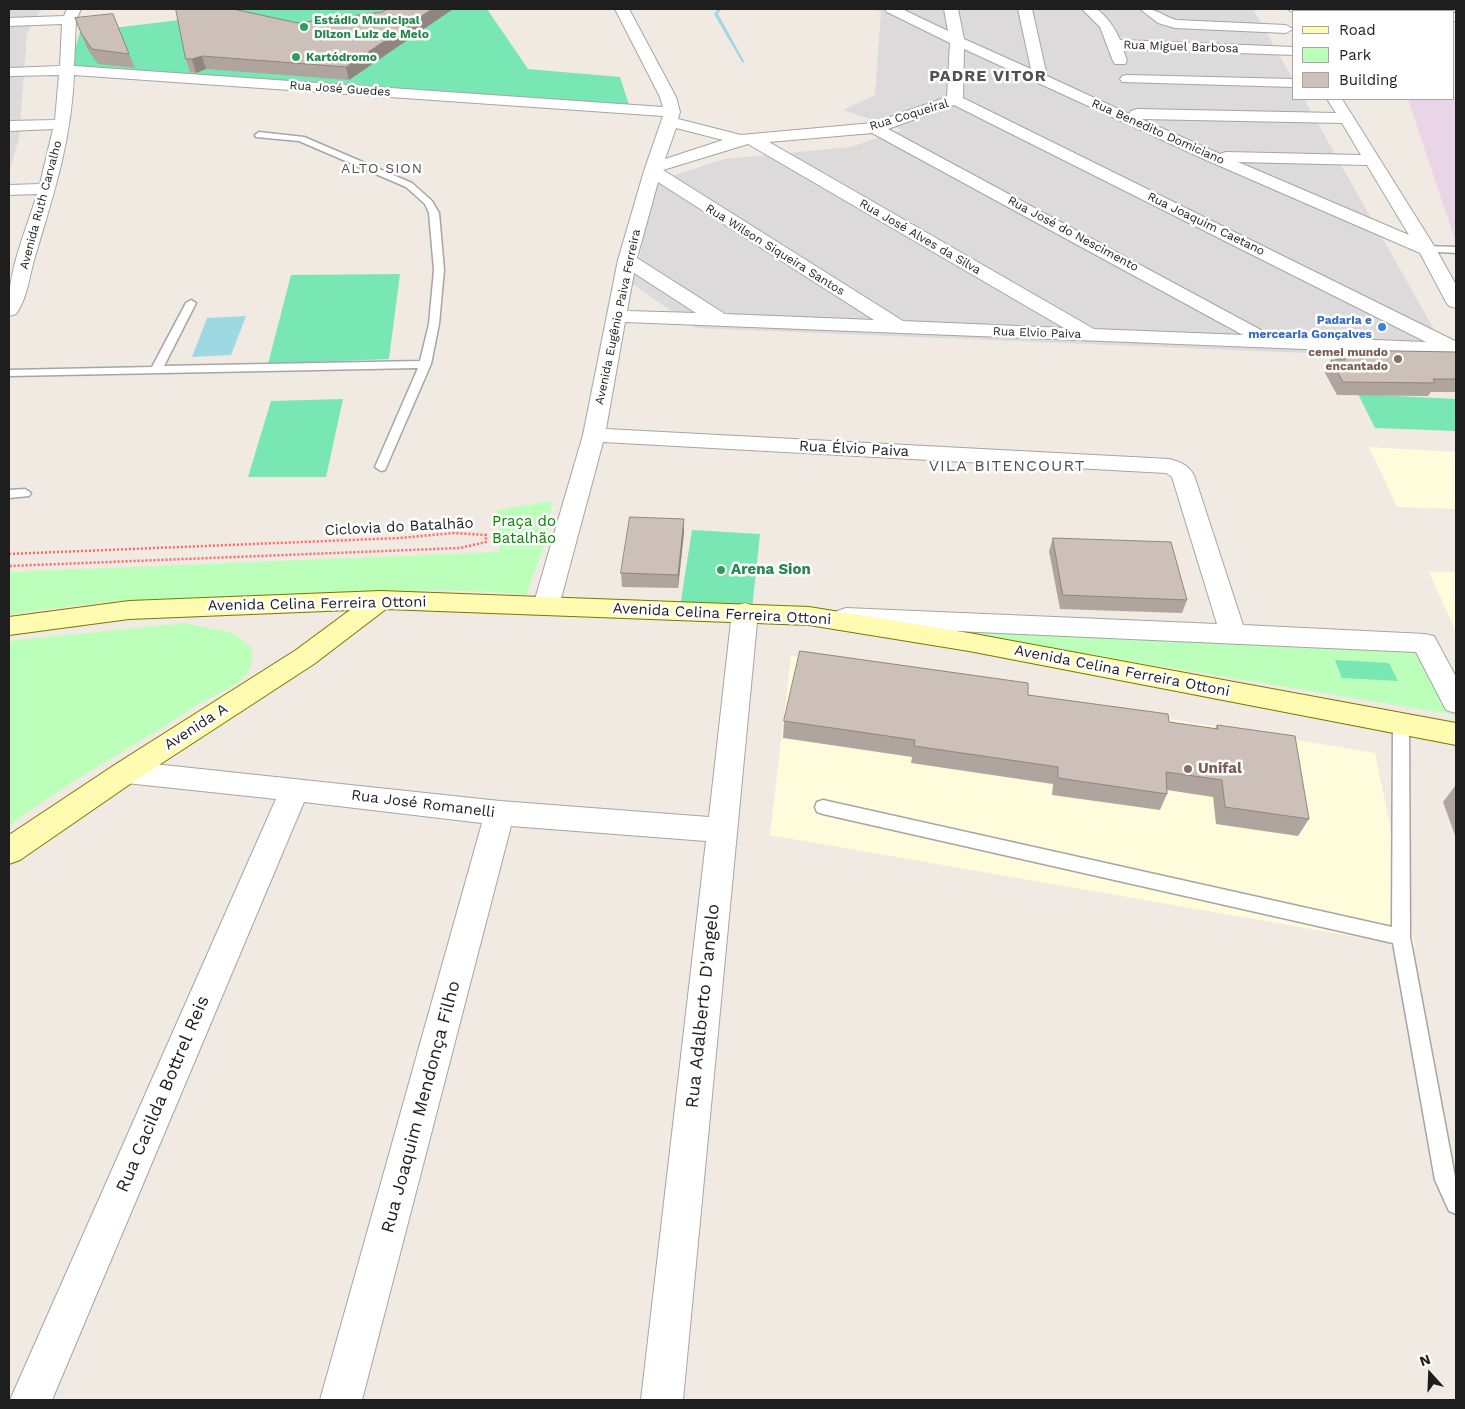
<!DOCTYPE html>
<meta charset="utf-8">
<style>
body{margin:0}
#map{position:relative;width:1465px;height:1409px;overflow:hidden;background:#f0eae2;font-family:"Work Sans",sans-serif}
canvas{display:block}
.frame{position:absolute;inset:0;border:10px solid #1e1e1e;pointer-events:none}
.legend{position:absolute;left:1292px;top:10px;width:162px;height:90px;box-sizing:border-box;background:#fff;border:1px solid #a5a5a5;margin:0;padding:6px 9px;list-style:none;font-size:15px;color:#1e1e1e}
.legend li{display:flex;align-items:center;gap:10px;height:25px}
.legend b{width:25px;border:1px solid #a5a5a5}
.north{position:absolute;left:1405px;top:1349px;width:50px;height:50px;-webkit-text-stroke:4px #fff;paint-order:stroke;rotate:340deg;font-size:14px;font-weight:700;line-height:20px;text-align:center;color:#1e1e1e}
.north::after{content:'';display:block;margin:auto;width:18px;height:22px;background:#1e1e1e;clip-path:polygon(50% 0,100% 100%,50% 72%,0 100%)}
</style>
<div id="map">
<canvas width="1465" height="1409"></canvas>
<div class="frame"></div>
<ul class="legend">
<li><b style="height:6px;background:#fffcb1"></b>Road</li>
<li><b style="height:14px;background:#bbffba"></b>Park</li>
<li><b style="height:14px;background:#ccc0b8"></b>Building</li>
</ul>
<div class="north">N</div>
</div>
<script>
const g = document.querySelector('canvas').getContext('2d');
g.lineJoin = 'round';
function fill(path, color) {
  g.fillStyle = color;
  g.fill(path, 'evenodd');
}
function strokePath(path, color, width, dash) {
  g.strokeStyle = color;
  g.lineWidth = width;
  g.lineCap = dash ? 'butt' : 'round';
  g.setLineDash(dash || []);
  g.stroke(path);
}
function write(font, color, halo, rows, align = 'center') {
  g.font = font + ' "Work Sans",sans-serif';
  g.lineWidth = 5;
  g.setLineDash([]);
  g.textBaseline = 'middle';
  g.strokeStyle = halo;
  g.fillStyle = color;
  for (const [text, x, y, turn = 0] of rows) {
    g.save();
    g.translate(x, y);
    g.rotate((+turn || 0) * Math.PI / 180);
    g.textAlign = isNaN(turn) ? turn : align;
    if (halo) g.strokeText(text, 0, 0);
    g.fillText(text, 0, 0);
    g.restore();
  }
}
fill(new Path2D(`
 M9,9H41L27,34L19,139L9,171Z
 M873,9H1253L1294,81V99H1304L1445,349L1405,357L696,328L624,278L638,266L654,182L724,159L851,147L902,130L843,110L875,95L881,12Z`), '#dcdadb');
fill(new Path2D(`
 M1454,95H1456V243L1408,99H1454Z`), '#ead4e7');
fill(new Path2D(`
 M1369,447L1456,452V509L1397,507Z
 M1429,572H1456V632Z
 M791,656L1375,753L1415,947L770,835Z`), '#fffcdc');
fill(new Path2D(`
 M552,501L548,535L526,595C437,585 346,594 257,598C226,600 194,598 163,599C112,600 59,607 9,615V572L499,552L501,539L497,510Z
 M875,619L1426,643L1456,704V715Z
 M185,623L233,633L252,648C253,662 252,669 242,679C235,687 210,697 199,704C136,746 69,780 9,826V641Z`), '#bbffba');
fill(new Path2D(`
 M177,9H487L528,69L620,77L629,105L85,68L75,66L72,60L80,32L179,20Z
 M400,274L389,359L268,364L291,275Z
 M1358,394L1456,399V431L1375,428Z
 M343,399L326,477H248L271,401Z
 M692,530L760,534L752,609L680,607Z
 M1335,660L1389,663L1398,681L1342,678Z`), '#78e7b3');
fill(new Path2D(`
 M246,316L231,355L192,357L207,318Z`), '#9ed8e2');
fill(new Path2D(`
 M718,9H722L718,14L745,63L742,62L714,14Z`), '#9ed8e2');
const lane = new Path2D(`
 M259,132L304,137L412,183L432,201L439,213L444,270L439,324L431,364L385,470L381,471L375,467L418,368L9,376V370L152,367L186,303L191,300L196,303L164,366L420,361L429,324L434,270L429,213L425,204L406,187L299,141L256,137L255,135Z
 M1427,246L1456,247V253L1423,251L1422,249Z
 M25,489L31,493L29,496L9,498V490Z
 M1401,717L1406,719L1409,723L1410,937L1456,1182V1214L1449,1211L1435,1180L1393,943L823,814L817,812L815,807L817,802L823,800L1392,927L1393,723L1396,719Z`);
const street = new Path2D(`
 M67,9H81L76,20L74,66L663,107L660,97L615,9H629L676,97L680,112L678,119L741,135L873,123L947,97L950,43L887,12L885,9H902L948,31L944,9H958L964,39L1031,69L1018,9H1032L1047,76L1129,114L1131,111L1137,109L1336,113L1327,99H1342L1436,249L1456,285V308L1449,306L1446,302L1420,253L1206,160L964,49L963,98L1455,341L1456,355L625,322L606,429L1169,459C1181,462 1188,465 1194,475L1243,625L1425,634L1434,636L1456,677V713L1446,710L1416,652L846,626L837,623L833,617L837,611L846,608L1217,624L1172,477L1166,473L603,442L559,606L555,612L546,615L537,612L533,606L583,435L618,260L644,171L663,116L74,75C71,142 54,193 35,257C29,276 28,297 16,314L9,316C6,274 25,234 37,194L9,195V185L40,184L53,129L9,131V121L55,120L59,75L9,76V68L60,66L62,24L9,26V18L64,16ZM954,105L1426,342L1272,336L888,129ZM1141,119L1342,123L1361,155L1226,152L1220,154ZM676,128L723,140L665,159ZM872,133L1243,335L1094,329L769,142ZM748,144L1064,328L903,321L663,170ZM1238,162L1367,165L1409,235ZM658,182L874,320L725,314L637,258ZM634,273L696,313L627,311Z
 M1082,9H1097C1107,17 1115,28 1120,40L1294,47V55L1123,49L1127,61L1125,64H1115L1113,61L1100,27Z
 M1140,9C1157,8 1161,15 1176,20L1286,25L1293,29L1286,33L1175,28L1158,23Z
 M1287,9H1351L1353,11H1294V13Z
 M1454,13H1456V21H1454Z
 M1127,75L1294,79V87L1122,82L1120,79L1122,76Z
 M745,603L754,606L758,612L683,1400H641L706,841L511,826L362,1400H320L482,823L304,802L52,1400H10L276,799L126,783L116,780L112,772L116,764L126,761L500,801L709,817L732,612L736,606Z`);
const secondary = new Path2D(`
 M381,591L809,607L969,633L1456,723V745L969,651L809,625L386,609L314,664L136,780L20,860L9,864V835L116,764L296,650L350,610L129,619L9,635V617L129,601Z`);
strokePath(lane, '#a5a5a5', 3);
strokePath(street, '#a5a5a5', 2);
strokePath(secondary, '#767900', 2);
strokePath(new Path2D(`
 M9,554L400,538L454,533L486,535V542L460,548L9,566`), '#ff6764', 2.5, [2, 2]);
fill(lane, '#fff');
fill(street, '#fff');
fill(secondary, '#fffcb1');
fill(new Path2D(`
 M387,9H453L349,80L206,69L196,73L190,72L186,59L298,23L382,12Z
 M75,18L129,54L135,68L98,64L87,48Z
 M1339,350L1456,352V392H1431L1428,396L1337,395L1325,373L1331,360H1335Z
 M684,519V532L678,588L622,587L621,573Z
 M1053,538L1187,600L1182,613L1060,609L1049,551Z
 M1028,695L1169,722L1215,729L1217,725L1309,819L1298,836L1216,824L1213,797L1167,790V794L1160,810L1052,795L1053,784L911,763L912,757L783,738L784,721Z
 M1456,785V838L1443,802Z`), '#afa59e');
fill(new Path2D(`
 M432,9H453L349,80L346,67Z
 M202,56L206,69L196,73L192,59Z
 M684,519V532L678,588V575Z`), '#8f8681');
const building = new Path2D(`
 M176,9H233L298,23L382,12L387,9H432L346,67L202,56L192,59H186Z
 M113,14L129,54L92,49L81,33L75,18Z
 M1339,350L1456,352V379H1433L1435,383L1343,382L1331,360H1345Z
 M630,517L684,519L678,575L621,573Z
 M1053,538L1171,542L1187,600L1063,595Z
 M800,651L1028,683V695L1168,714L1169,722L1218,729L1217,725L1295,736L1309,819L1225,807L1222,780L1166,772L1167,794L1058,778V767L914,746L915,740L784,721Z`);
fill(building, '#ccc0b8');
strokePath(building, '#8f8681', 1);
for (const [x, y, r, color] of [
 [304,27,5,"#2e9e5b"],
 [296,57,5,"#2e9e5b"],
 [1382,327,5,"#3f7fe0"],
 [1398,359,5,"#8d6e63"],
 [721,570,5,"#2e9e5b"],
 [1188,769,5,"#8d6e63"]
]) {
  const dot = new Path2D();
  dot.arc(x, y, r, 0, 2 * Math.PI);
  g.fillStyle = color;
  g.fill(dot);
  strokePath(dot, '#fff', 2);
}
write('bold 12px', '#27864d', '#fff', [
 ["Estádio Municipal",314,20],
 ["Dilzon Luiz de Melo",314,34],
 ["Kartódromo",306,57]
], 'left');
write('12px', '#1e1e1e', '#fff', [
 ["Rua Miguel Barbosa",1181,47,2],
 ["Rua José Guedes",340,89,4],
 ["Rua Coqueiral",909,115,-17],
 ["Rua Benedito Domiciano",1158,132,24],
 ["Avenida Ruth Carvalho",41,205,-75],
 ["Rua Joaquim Caetano",1206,224,26],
 ["Rua José do Nescimento",1073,234,28],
 ["Rua José Alves da Silva",920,237,30],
 ["Rua Wilson Siqueira Santos",775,250,32],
 ["Avenida Eugênio Paiva Ferreira",618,317,-78],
 ["Rua Elvio Paiva",1037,333,2]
]);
write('bold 12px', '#366cbe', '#fff', [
 ["Padaria e",1372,320],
 ["mercearia Gonçalves",1372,334]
], 'right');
write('bold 12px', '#785e54', '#fff', [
 ["cemei mundo",1388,352],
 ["encantado",1388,366]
], 'right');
g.letterSpacing = '1px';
write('14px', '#515151', '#fff', [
 ["ALTO SION",382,169]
]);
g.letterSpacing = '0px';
write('15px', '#1e1e1e', '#fff', [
 ["Rua Élvio Paiva",854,449,3],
 ["Ciclovia do Batalhão",399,527,-3],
 ["Avenida Celina Ferreira Ottoni",317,604,-1],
 ["Avenida Celina Ferreira Ottoni",722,614,3],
 ["Avenida Celina Ferreira Ottoni",1122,671,11],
 ["Avenida A",196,727,-33],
 ["Rua José Romanelli",423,804,7]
]);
write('15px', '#018701', '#fff', [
 ["Praça do",524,522],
 ["Batalhão",524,539]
]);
write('bold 15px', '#27864d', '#fff', [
 ["Arena Sion",731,570]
], 'left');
write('bold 15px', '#785e54', '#fff', [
 ["Unifal",1198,769]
], 'left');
g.letterSpacing = '1px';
write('bold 16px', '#515151', '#fff', [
 ["PADRE VITOR",988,76]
]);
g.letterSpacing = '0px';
g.letterSpacing = '1px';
write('16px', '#515151', '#fff', [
 ["VILA BITENCOURT",1007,466]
]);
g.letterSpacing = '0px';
write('18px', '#1e1e1e', '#fff', [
 ["Rua Adalberto D'angelo",703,1006,-84],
 ["Rua Cacilda Bottrel Reis",163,1094,-67],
 ["Rua Joaquim Mendonça Filho",421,1107,-75]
]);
</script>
